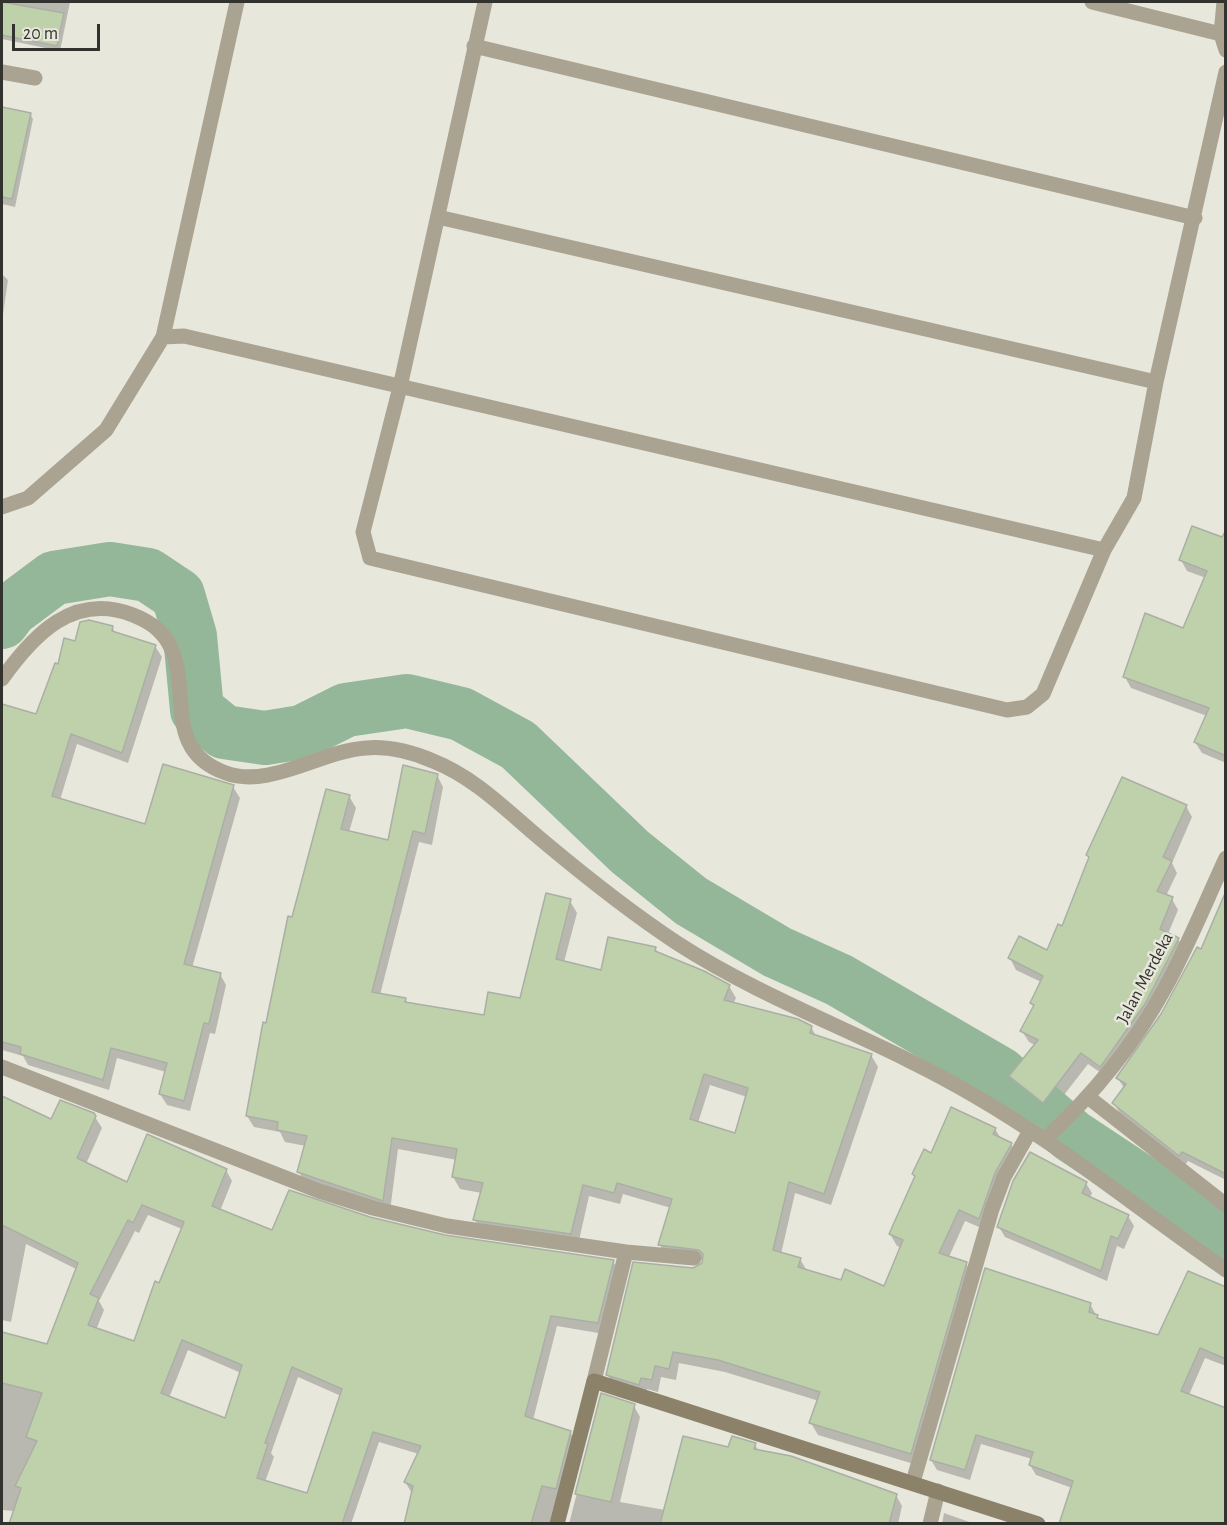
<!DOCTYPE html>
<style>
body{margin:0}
#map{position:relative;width:1227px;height:1525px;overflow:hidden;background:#e7e7dc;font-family:"Alegreya Sans",sans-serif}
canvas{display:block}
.frame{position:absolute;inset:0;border:3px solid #32332e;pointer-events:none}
.scale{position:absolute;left:12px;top:24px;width:88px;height:27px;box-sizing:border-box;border:3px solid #32332e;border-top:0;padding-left:8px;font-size:18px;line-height:21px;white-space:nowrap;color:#32332e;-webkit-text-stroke:4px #e7e7dc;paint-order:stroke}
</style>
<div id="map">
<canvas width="1227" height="1525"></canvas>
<div class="frame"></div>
<div class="scale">20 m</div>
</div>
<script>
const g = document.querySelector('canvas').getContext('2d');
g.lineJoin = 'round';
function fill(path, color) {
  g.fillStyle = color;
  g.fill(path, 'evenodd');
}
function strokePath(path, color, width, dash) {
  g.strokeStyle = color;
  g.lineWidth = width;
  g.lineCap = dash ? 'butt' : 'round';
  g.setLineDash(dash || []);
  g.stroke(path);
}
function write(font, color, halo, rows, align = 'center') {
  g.font = font + ' "Alegreya Sans",sans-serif';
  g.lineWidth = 5;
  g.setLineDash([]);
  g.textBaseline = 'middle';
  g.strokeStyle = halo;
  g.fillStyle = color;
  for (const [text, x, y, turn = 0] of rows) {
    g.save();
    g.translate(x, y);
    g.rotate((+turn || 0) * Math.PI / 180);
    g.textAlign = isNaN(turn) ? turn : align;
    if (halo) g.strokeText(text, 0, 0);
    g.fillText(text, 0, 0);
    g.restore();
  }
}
fill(new Path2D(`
 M2,2H70L60,51L2,39Z
 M2,108L30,114L33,119L15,207L2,204Z
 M2,274L8,280L2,321Z
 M1226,540V763L1202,753L1195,742L1207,716L1131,688L1125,677L1184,629L1206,578L1187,571L1181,560Z
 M112,627L116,634L155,646L162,657L128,763L77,744L60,800L146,826L233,787L240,798L192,968L220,974L226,985L215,1034L210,1033L190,1111L167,1105L160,1094L166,1072L117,1058L109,1090L28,1065L23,1056L2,1050V706L36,716L59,666L76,643Z
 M437,775L443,787L432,845L419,842L380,995L405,999L408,1003L485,1017L521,1000L570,901L577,913L564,962L602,972L655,948L659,954L729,986L736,998L733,1004L811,1027L816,1036L871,1055L878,1067L831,1205L795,1193L781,1254L800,1259L807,1271L841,1282L884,1288L902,1248L897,1246L890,1234L932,1155L995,1129L1002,1140L1011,1144L1018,1156L986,1230L965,1221L949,1257L966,1263L972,1275L917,1465L818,1435L811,1423L819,1401L725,1372L679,1363L676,1380L661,1377L658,1392L647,1389L646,1396L614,1386L607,1374L693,1269L699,1268L705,1260L666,1257L660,1245L671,1208L623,1194L620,1204L589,1196L578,1245L481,1231L475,1220L482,1193L460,1189L453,1177L457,1160L398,1149L390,1211L306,1184L299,1172L306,1146L285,1142L280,1132L254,1127L247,1116L293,919L349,796L356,808L349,832L389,842ZM710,1085L747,1097L737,1134L698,1123Z
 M1186,806L1192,817L1172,863L1177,873L1166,896L1172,899L1178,910L1168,934L1178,939L1185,950L1107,1077L1088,1064L1050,1113L1017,1087L1011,1076L1035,1045L1029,1042L1022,1031L1034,1007L1031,1003L1041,982L1016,970L1010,958L1048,952L1063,928L1090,859L1087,855Z
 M1226,924V1180L1188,1161L1185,1165L1120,1113L1114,1104L1124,1088L1118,1078L1163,1015L1202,951Z
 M2,1098L51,1121L95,1117L102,1128L86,1164L127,1184L226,1170L232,1181L220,1211L273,1232L370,1219L444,1237L613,1261L619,1272L604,1334L557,1326L533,1420L570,1432L576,1443L556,1524H405L412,1493L405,1482L419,1454L379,1442L351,1524H165L2,1510V1333L48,1346L78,1270L26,1244L11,1322L2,1320ZM148,1215L182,1229L135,1343L96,1330L104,1310L99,1301L135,1231L139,1233ZM188,1350L241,1373L225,1420L169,1398ZM298,1377L341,1396L308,1495L265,1482L274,1457L271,1453Z
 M1086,1183L1092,1193L1090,1198L1128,1216L1134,1226L1124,1249L1117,1246L1107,1281L1005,1237L999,1227Z
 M1226,1289V1366L1205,1358L1189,1395L1072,1488L1036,1475L1030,1465L1032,1459L981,1444L970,1480L937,1470L931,1460L1090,1304L1099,1320L1159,1337Z
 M602,1395L634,1406L640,1417L620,1502L665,1510L730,1449L755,1445L759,1451L896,1495L902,1506L898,1524H569Z
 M944,1513L975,1524H942Z`), '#0003');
strokePath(new Path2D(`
 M2,622L11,610L54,578L110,569L148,575L178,595L190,636L197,710L224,732L265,738L302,732L346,710L407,701L461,714L518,745L630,852L691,901L777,952L839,980L999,1073L1072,1136L1161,1195L1226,1246`), '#94b79a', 54);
const building = new Path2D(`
 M2,2L64,13L57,46L2,35Z
 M2,107L31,113L12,199L2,197Z
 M1192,526L1222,537L1226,530V756L1194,742L1209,708L1123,677L1145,613L1183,628L1207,571L1179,560Z
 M89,620L113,626L112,631L156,645L122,753L71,734L52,796L145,824L163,764L234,785L184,964L221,973L209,1024L204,1023L184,1101L159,1094L167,1063L111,1048L103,1080L20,1054L21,1047L2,1042V704L36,714L55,663L58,664L64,638L75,641L80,622Z
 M403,765L438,774L425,834L413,831L372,992L406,998L405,1002L484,1015L488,992L520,998L546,893L571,899L556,959L601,970L608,937L656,947L655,951L704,971L730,985L724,1000L798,1019L812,1026L810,1033L872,1054L824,1194L789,1182L773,1250L801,1258L798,1267L841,1280L845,1269L884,1286L903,1240L889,1234L915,1176L912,1174L924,1149L931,1153L951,1107L996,1128L993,1134L1012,1143L995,1173L979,1219L959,1210L939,1253L967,1262L911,1454L809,1423L820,1392L718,1360L673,1352L669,1369L655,1366L652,1380L641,1378L639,1385L606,1375L633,1262L693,1268L702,1263L703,1254L699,1250L658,1245L672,1199L617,1183L614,1193L583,1185L571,1234L473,1220L483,1183L452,1177L457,1149L392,1138L383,1201L297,1172L307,1136L277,1130L278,1122L246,1116L263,1022L266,1023L288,916L292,917L326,789L350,795L341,829L388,840ZM704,1074L748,1088L735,1133L690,1119Z
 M1122,777L1187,805L1163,857L1172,861L1157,891L1173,897L1160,929L1179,938L1145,1004L1104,1062L1100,1067L1081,1053L1043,1103L1009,1076L1038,1040L1020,1031L1034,1005L1030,1003L1043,976L1008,958L1019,936L1047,950L1058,924L1062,926L1089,857L1086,855Z
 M1226,891V1174L1182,1152L1179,1156L1112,1103L1126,1084L1116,1078L1161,1014L1197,947L1201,949Z
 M2,1096L51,1119L60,1100L94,1113L96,1116L77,1158L127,1182L147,1134L227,1169L212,1206L272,1230L289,1190L370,1217L445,1235L614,1260L598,1323L551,1316L525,1416L571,1431L556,1489L542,1486L531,1524H404L413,1486L404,1482L421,1446L373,1432L342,1524H9L21,1488L15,1486L37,1441L26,1437L42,1393L2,1383V1332L47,1344L78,1263L2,1225ZM142,1205L184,1222L159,1283L155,1281L134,1341L88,1325L99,1298L90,1294L128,1220L133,1223ZM182,1340L242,1365L225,1418L161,1393ZM292,1367L342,1389L307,1493L257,1478L268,1444L265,1443Z
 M1030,1152L1087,1182L1082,1193L1129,1215L1118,1239L1111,1236L1101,1271L997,1227L1013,1181Z
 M985,1268L1091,1303L1089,1312L1098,1315L1097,1318L1158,1335L1188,1271L1226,1287V1359L1200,1348L1181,1391L1226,1408V1524H1059L1073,1481L1029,1465L1033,1452L976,1435L965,1470L930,1460Z
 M601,1393L635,1404L611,1502L575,1494Z
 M683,1436L728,1447L732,1436L756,1443L754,1449L791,1456L897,1494L889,1524H660Z`);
fill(building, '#bed1ab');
strokePath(building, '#aaafa5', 1.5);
strokePath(new Path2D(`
 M485,2L400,387L363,532L370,558L1007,710L1027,707L1043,694L1104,550L1134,498L1156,382L1226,72
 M1092,2L1221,34L1226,50
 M1221,34L1224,2
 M474,46L1195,218
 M2,72L35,78
 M438,217L1156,382
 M163,337L237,2
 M2,507L28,498L106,430L163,337L184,336L1104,550
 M2,679C34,634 74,592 133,615C148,621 159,628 168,642C194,687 160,750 226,773C269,789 321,751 366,748C389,746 412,752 433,761C476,778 508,812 543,841C586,877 630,912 677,943C771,1004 879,1039 975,1096C1063,1147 1142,1212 1226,1270
 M2,1067L319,1191L373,1208L447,1226L626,1252
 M1088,1097L1226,1205
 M1045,1139C1093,1095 1134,1045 1165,988C1188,946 1206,901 1226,858
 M594,1381L626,1252L694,1258
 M913,1482L992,1209L1004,1177L1030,1131
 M930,1524L938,1491`), '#aaa392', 15);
strokePath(new Path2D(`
 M557,1524L594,1381L1038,1524`), '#8c8269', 15);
write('18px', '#32332e', '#e7e7dc', [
 ["Jalan Merdeka",1145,978,-62]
]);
</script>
